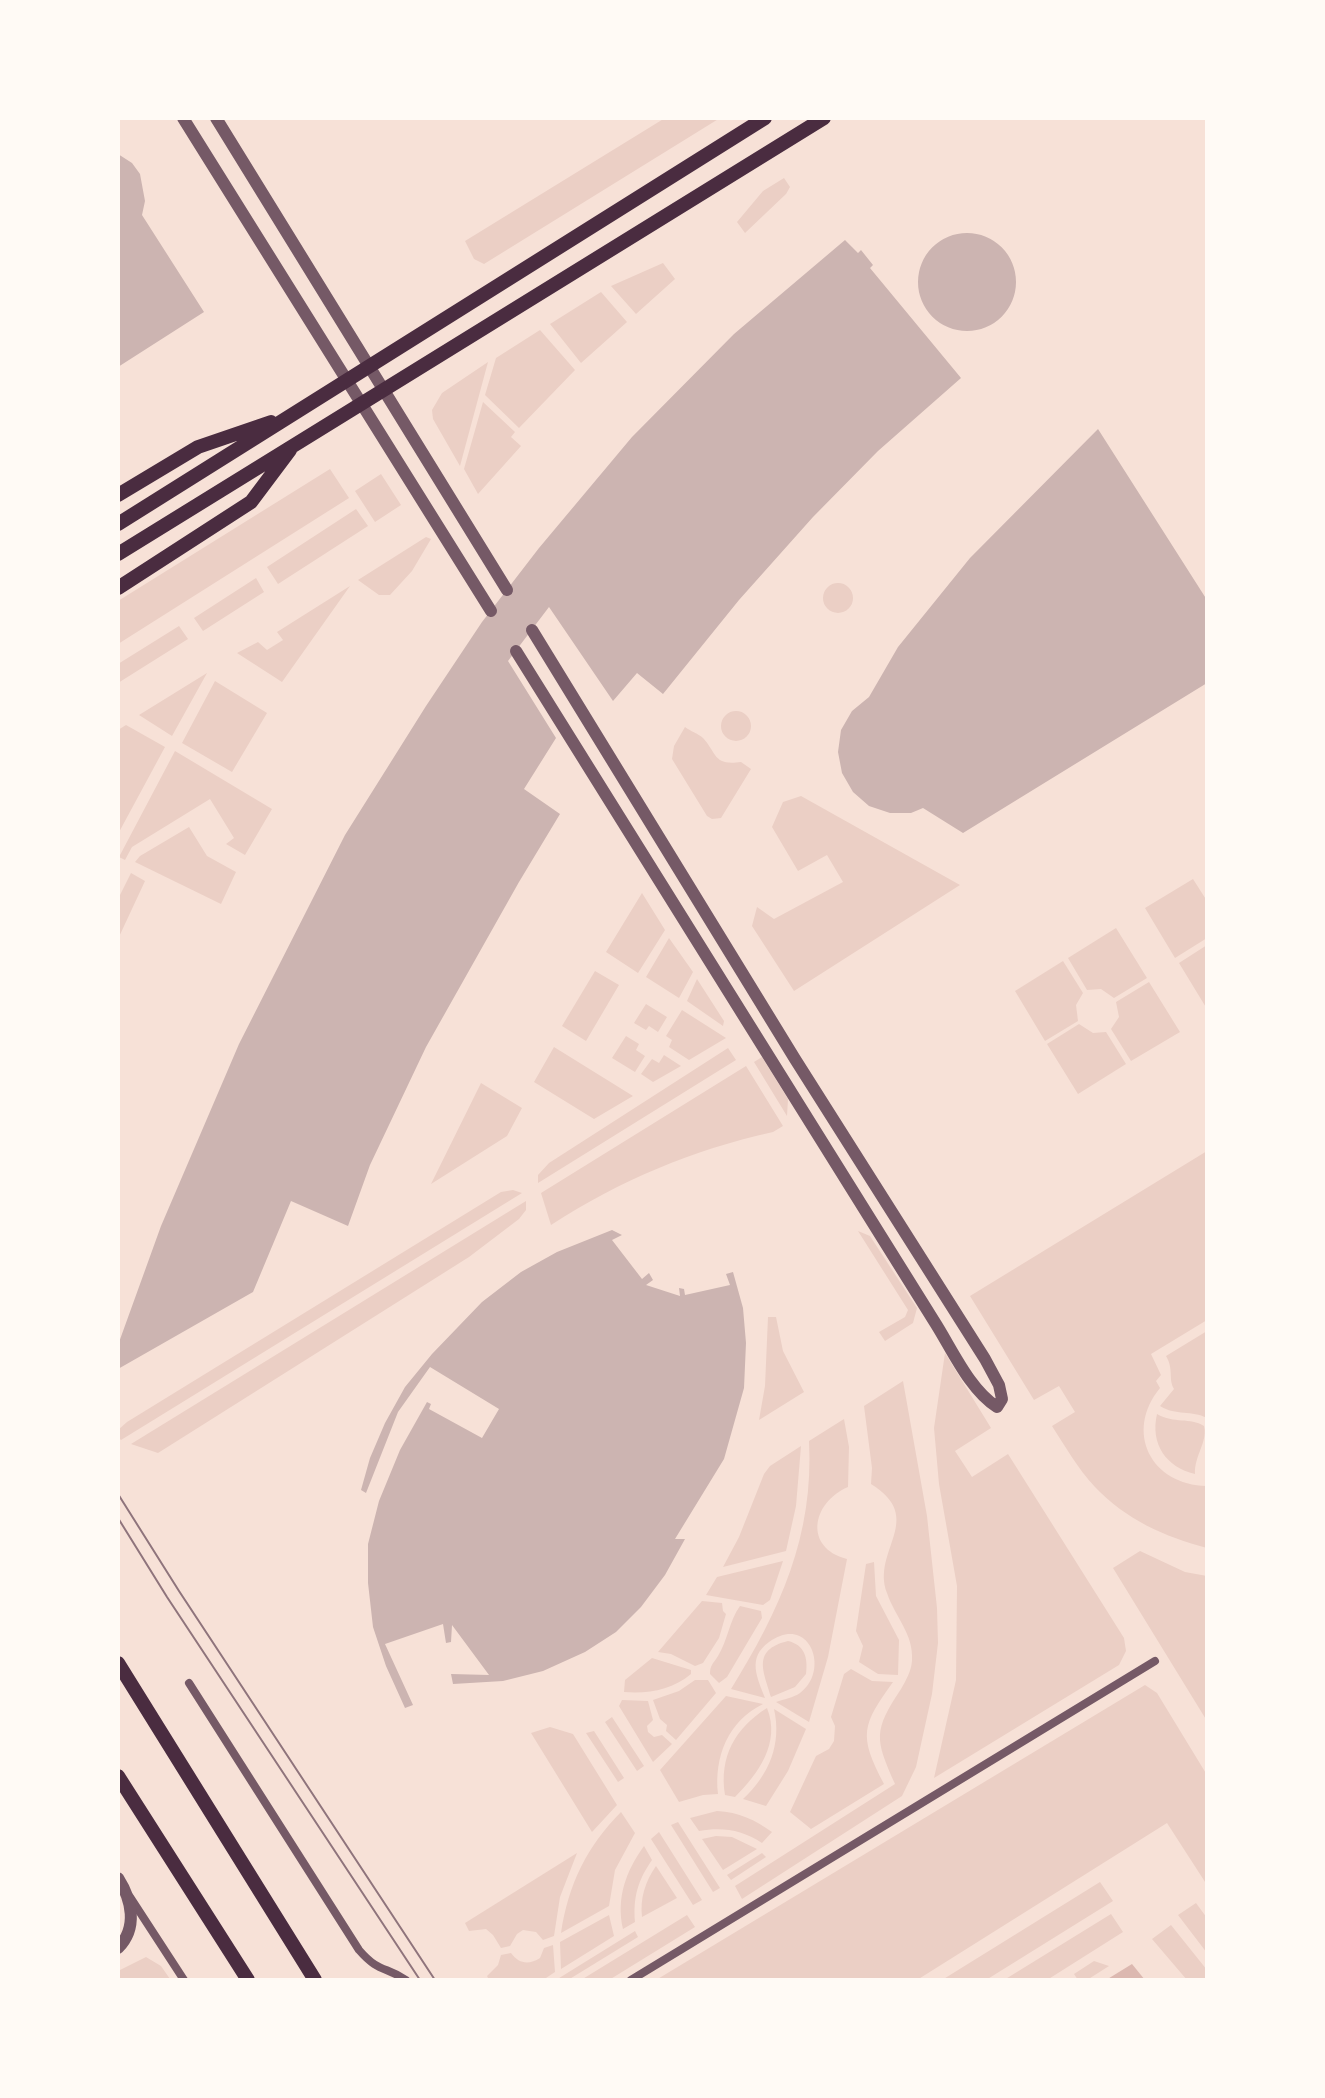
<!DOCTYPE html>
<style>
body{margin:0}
#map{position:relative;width:1325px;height:2098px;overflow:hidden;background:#f7e1d7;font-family:Ubuntu,sans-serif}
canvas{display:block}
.frame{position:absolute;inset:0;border:120px solid #fffaf5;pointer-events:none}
</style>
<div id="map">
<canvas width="1325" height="2098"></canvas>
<div class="frame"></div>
</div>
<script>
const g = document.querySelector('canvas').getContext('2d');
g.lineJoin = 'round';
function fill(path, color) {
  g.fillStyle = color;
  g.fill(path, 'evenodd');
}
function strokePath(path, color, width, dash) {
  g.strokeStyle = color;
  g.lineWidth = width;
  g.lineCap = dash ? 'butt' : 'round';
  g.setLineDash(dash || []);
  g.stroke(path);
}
fill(new Path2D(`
 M665,118H720L484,264L474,259L465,241Z
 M784,178L790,187L786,194L745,233L737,222L763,191Z
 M663,263L675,279L636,314L611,286Z
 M601,292L627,322L581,363L550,324Z
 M540,330L575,370L519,428L485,395L496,358Z
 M488,362L460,466L433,419L432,410L442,393Z
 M483,402L515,432L511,437L521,446L478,494L464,469Z
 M330,469L349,498L118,644V601Z
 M381,474L401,505L375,522L355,491Z
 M356,509L368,526L278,584L267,567Z
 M426,537L431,539L412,571L390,595H379L358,580Z
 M256,578L264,592L203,631L194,618Z
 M823 598a15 15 0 1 1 30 0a15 15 0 1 1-30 0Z
 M350,586L282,682L237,653L258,642L267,650L283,640L277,632Z
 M179,626L188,639L118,683V664Z
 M207,673L172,736L139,715Z
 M215,681L267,713L232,772L182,743Z
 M721 726a15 15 0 1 1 30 0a15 15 0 1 1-30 0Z
 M126,725L165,747L118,834V730Z
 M685,727C690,731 699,734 703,738C717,753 713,766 741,762L751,769L721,818L712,819L707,816L672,759L674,746Z
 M175,751L272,809L245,855L226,844L234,838L210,799L132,847L125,860L119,857Z
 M801,796L960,885L794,991L752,926L757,907L774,919L843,882L827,855L798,871L772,827L783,802Z
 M189,827L207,856L236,872L221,904L135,862L140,856Z
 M131,873L145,881L118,939V899Z
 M1193,879L1207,901L1205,930L1207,938L1175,958L1145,908Z
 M642,893L665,930L638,973L606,952Z
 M1116,928L1147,978L1114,998L1101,989L1087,990L1068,958Z
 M669,938L693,972L679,998L646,977Z
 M1207,945V1009L1179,963Z
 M1063,961L1083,993L1076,1005L1078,1021L1045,1041L1015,991Z
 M595,971L619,985L586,1041L562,1026Z
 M697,979L724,1021L723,1026L687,1001Z
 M1149,982L1180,1032L1131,1061L1111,1029L1119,1017L1116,1002Z
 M646,1004L667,1017L658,1032L649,1026L646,1030L634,1023Z
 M682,1010L726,1038L689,1060L669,1047L672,1040L666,1036Z
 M1079,1024L1093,1033L1106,1032L1126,1064L1078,1094L1047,1044Z
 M626,1036L639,1044L636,1050L645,1056L635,1072L612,1058Z
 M554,1047L633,1096L594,1119L534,1082Z
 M728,1048L736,1060L538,1183V1175L549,1163Z
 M664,1055L681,1066L653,1082L641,1074L652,1059L659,1063Z
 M762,1057L788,1099L787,1116L754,1062Z
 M746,1066L783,1126L773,1132C692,1150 621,1180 551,1225L541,1193Z
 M481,1083L522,1108L507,1136L431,1184Z
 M1207,1151V1320L1151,1354L1161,1375L1156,1381L1160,1388C1124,1432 1151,1485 1207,1486V1548C1165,1537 1125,1519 1095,1487C1078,1469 1065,1446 1052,1426L1075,1412L1059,1386L1034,1400L970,1296Z
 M513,1190L522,1193L121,1440L118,1437V1430L127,1422L501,1192Z
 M526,1201V1210L519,1219L469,1257L158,1453L131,1444Z
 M858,1231L870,1236L917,1308L913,1323L885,1341L879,1332L905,1317L908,1310Z
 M768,1317H776L783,1351L804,1392L759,1420L765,1386Z
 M1207,1331V1418C1192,1410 1176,1416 1160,1406L1174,1389C1168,1379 1174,1369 1166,1356Z
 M945,1353L991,1428L955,1451L972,1477L1008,1454L1124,1638L1126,1651L1119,1665L934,1778L956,1680L957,1586L939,1484L934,1428Z
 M903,1381L927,1516L937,1608L938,1643L932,1694L916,1767L902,1796L742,1899L735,1886L895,1784C875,1739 873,1731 901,1689C906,1680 911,1672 912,1661C914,1634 895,1617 887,1593C871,1550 927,1519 871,1484L872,1468L864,1406Z
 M1157,1414C1174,1424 1190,1417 1204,1426C1208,1442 1194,1456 1195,1474C1166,1467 1150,1444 1157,1414Z
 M844,1419L849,1447L848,1487C811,1503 804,1548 847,1559L828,1657L809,1722L776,1702C784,1699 793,1698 800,1693C831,1670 809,1613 769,1642C747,1658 757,1677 765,1698L731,1689C780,1610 814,1536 809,1441Z
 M801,1446L796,1506L786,1551L723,1567L739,1537L764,1474L770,1466Z
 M1140,1551L1185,1572L1207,1576V1721L1113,1568Z
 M783,1561L770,1600L763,1605L706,1595L717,1577Z
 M874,1562L876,1596L899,1640L898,1675L878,1674L859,1662L863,1646L856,1631L866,1564Z
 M702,1601L722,1603L723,1611L726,1614L719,1638L703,1663L695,1666L671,1654L658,1652Z
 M740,1606L761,1611L762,1618L727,1677L719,1683L710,1674C710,1665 713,1664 718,1656C728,1640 729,1621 740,1606Z
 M788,1641C805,1645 808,1658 806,1674L795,1687L771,1697C764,1672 751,1650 788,1641Z
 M652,1658L691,1670V1674C672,1690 648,1694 624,1692L625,1680Z
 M851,1669L872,1681L893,1682C862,1725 858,1735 884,1784L811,1829L790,1812L816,1756L829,1749L834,1741L835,1726L831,1717L844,1674Z
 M695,1680H708L716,1693L676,1740L666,1731L667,1725L660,1719L653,1700L679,1691Z
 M1145,1685L1157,1693L1207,1775V1885L1167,1823L917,1980H656Z
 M726,1696L763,1704C728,1721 714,1757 718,1794L703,1795L679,1802L660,1770Z
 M622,1700L648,1701L653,1720L647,1726L648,1732L654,1737L662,1735L672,1744L653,1762L619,1706Z
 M767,1708C781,1743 758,1774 735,1797L725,1795C719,1757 735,1728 767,1708Z
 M774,1709L806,1729L788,1771L766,1806L743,1799C769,1775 782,1744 774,1709Z
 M612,1717L644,1766L637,1771L605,1722Z
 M550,1727L573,1734L617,1805L592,1832L531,1733Z
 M594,1731L624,1778L618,1782L586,1733Z
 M717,1811C739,1812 755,1820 772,1832L762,1843C742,1830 723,1827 699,1831L690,1818Z
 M621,1812L635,1833L615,1870L609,1906L561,1933C568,1885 587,1846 621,1812Z
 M678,1822L720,1888L713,1892L671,1825Z
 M659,1832L702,1900L693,1905L651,1839Z
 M716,1836L732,1837L757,1849L723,1870L702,1839Z
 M644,1846L652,1860C638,1880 633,1897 635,1922L623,1929C616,1898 626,1871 644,1846Z
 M577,1853L560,1897L554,1936L543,1940L536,1932L523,1930L517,1934L510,1946L501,1948L493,1935L486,1929L469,1931L465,1923Z
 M762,1853L766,1857L731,1880L727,1875Z
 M656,1866L677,1898L642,1917C640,1898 645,1882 656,1866Z
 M1100,1882L1113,1901L986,1980H942Z
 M1196,1903L1207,1918V1953L1178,1915Z
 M1111,1914L1123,1932L1047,1980H1004Z
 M609,1915L614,1936L561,1969L560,1942Z
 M687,1915L695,1927L609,1980H581Z
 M1171,1925L1207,1970V1980H1187L1152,1939Z
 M635,1931L638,1937L568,1980H556Z
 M553,1945L555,1972L543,1980H489L487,1976L498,1965L501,1955L511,1953C519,1964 529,1965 540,1958L544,1948Z
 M146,1957L161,1966L170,1979L118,1980V1971Z
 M1094,1961L1109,1966L1087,1980H1078L1074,1974Z`), '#ebcfc5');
fill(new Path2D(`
 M1132,1964L1145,1980H1106Z`), '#dcb8b0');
fill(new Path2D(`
 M118,154L132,163L140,174L145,201L142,215L204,312L118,367Z
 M918 282a49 49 0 1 1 98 0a49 49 0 1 1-98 0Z
 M845,240L858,253L861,250L873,265L870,268L961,378L878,451L813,517L739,600L663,694L637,673L613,701L549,607L508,661L556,738L524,789L560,814L519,882L426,1047L370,1165L348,1226L291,1201L253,1292L118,1369V1345L161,1226L239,1044L345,835L426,706L482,622L539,548L632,437L734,334Z
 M1098,429L1207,600V683L963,833L923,808L911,813H890L869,806L853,792L842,773L838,752L841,730L852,711L869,697L898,647L970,558Z
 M612,1230L622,1235L612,1240L642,1279L649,1273L653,1280L646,1285L680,1296L679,1288L684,1289L685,1295L730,1285L726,1274L733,1272L743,1308L746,1343L744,1388L724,1459L675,1539H685L665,1575L641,1607L616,1632L585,1652L543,1671L503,1681L453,1684L451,1674L489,1675L452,1625L451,1642L446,1643L443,1624L385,1644L413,1705L405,1708L386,1666L373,1627L368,1583V1544L379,1501L400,1450L427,1402L431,1404L429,1409L482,1438L499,1409L430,1367L398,1412L366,1493L361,1490L370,1458L385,1423L405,1387L432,1354L482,1302L521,1272L557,1252Z`), '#ccb4b1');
strokePath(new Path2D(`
 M189,1683L359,1950C379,1973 385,1966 406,1980
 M130,1897L184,1980
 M631,1980L1155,1661`), '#755966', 8);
strokePath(new Path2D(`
 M183,118L491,611
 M216,118L507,590
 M516,651L934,1321C952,1349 969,1389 997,1407L1002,1399L999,1385L985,1359L795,1059L532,630
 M118,1878C132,1900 138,1928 118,1948`), '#755966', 12);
strokePath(new Path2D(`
 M118,495L198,447L271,422
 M118,524L765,118
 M118,554L824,118
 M118,588L251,502L290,450
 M118,1663L315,1980
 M118,1776L248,1980`), '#4a2c40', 14);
strokePath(new Path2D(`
 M118,1494L179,1591L435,1980
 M118,1518L167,1597L420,1980`), '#8f747c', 2);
</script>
